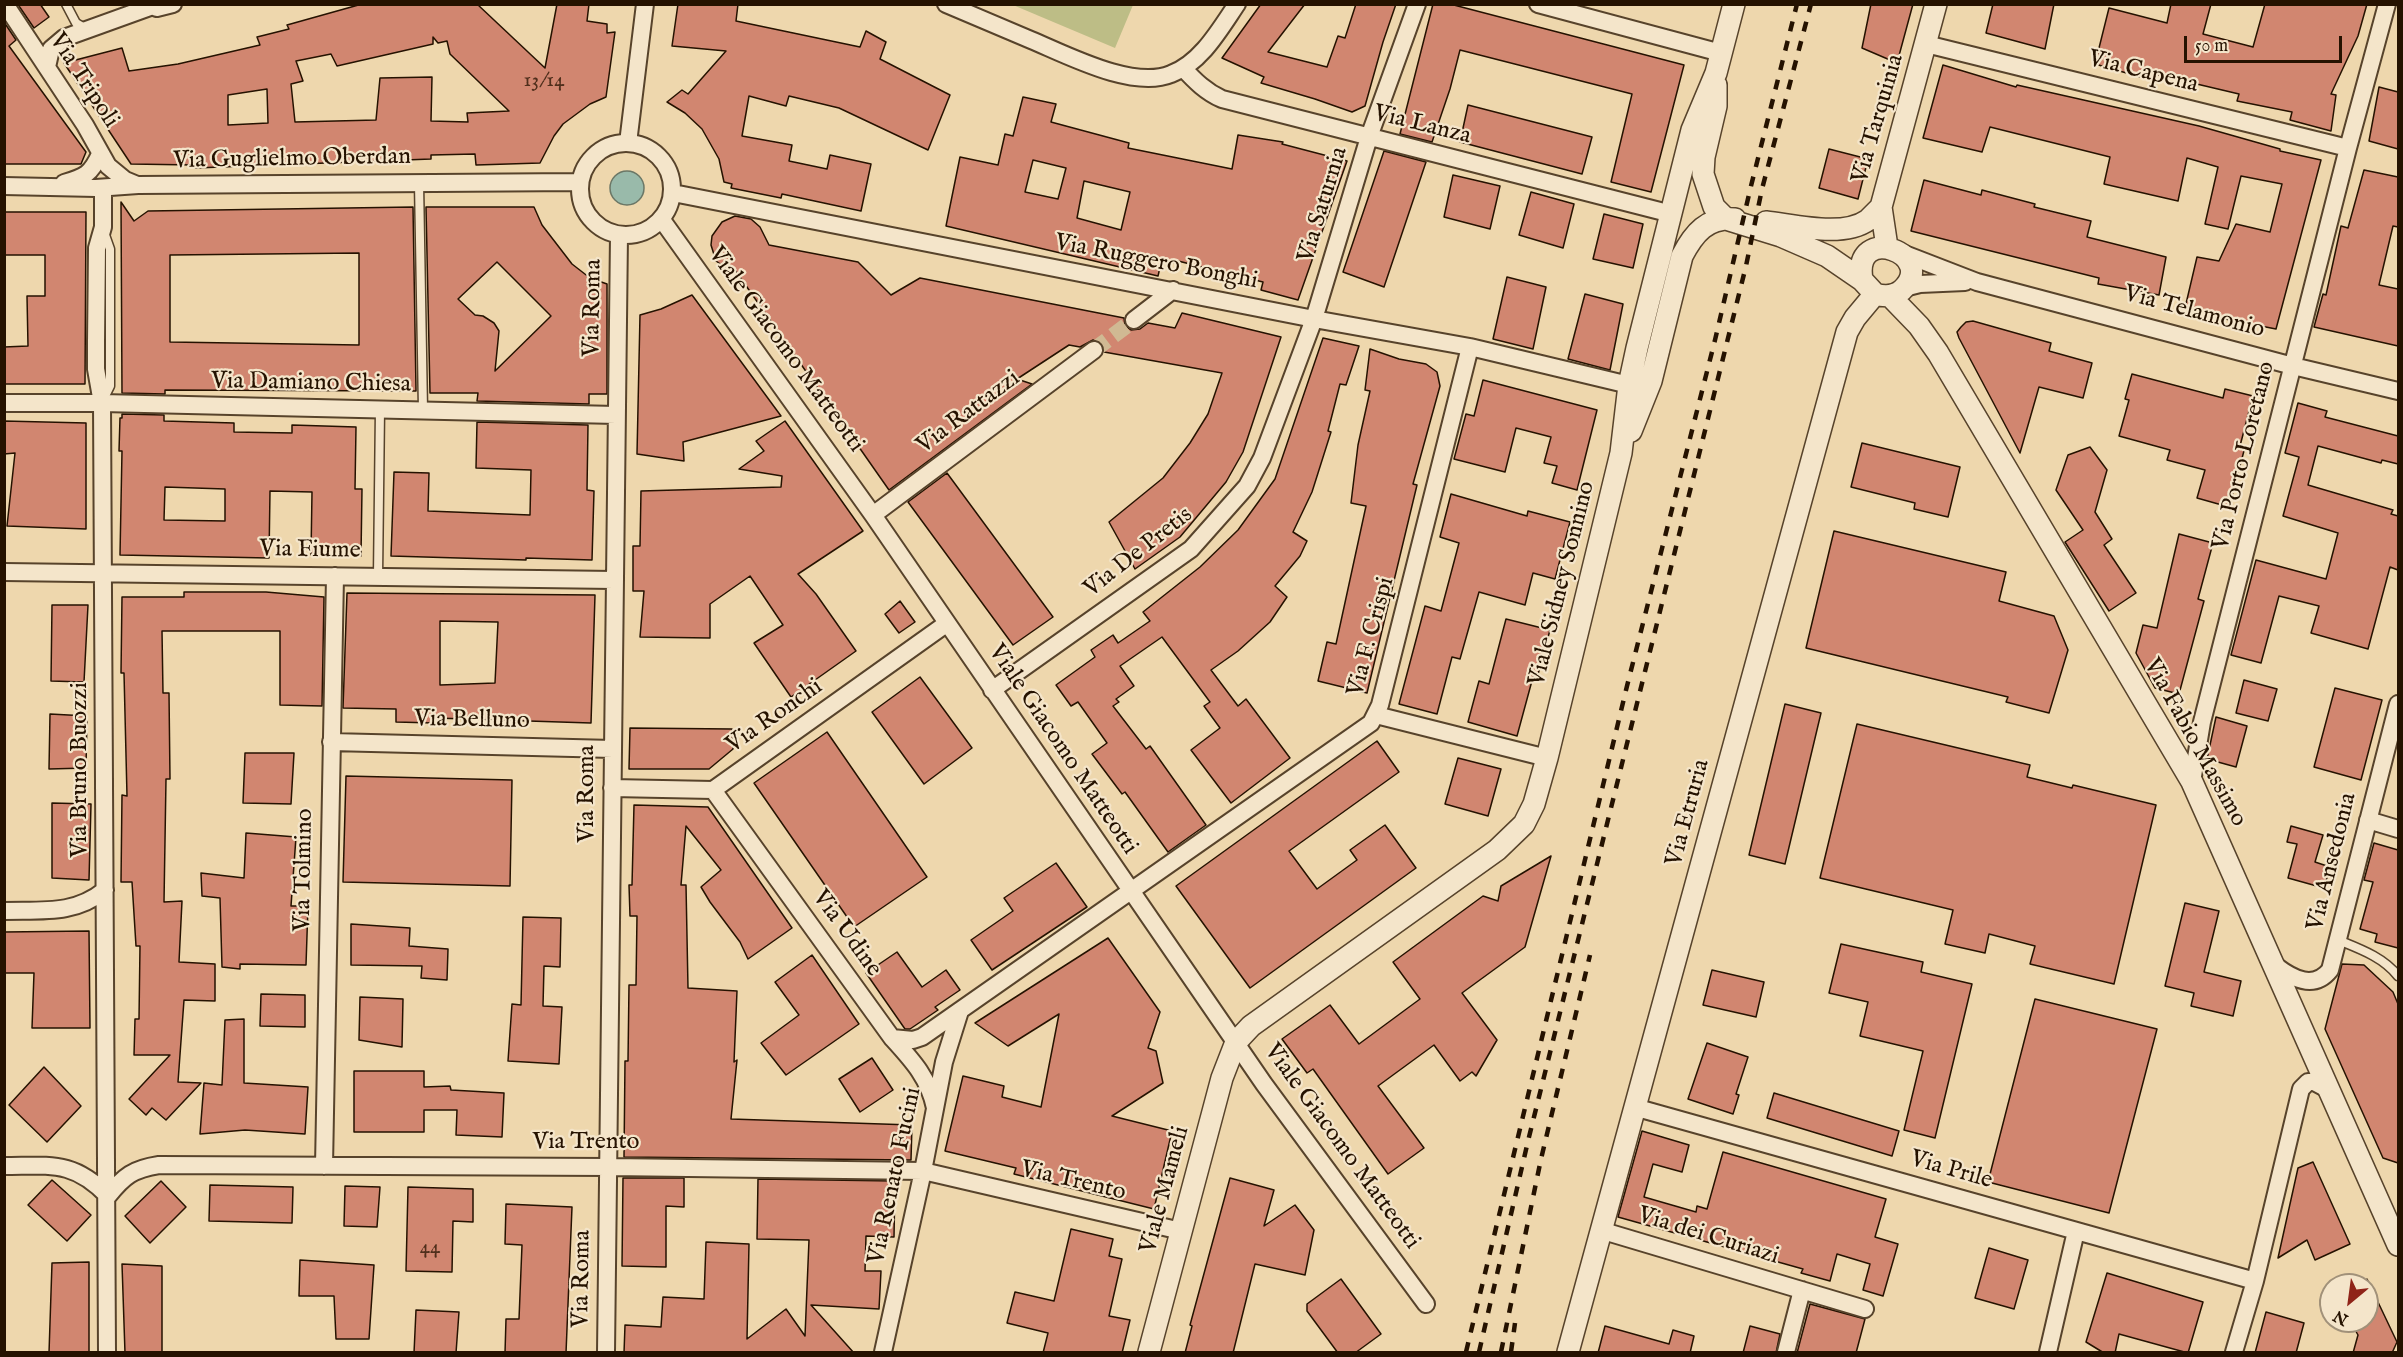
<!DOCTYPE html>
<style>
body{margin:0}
#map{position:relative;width:2403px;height:1357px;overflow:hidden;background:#eed7ad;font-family:"IM FELL English",serif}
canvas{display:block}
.frame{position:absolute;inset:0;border:6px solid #251200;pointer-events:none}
.north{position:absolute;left:2319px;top:1273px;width:60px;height:60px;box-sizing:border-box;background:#f4e5ca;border:2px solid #a19179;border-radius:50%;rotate:209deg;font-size:16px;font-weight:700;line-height:24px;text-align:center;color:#251200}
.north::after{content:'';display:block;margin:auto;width:21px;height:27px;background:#8f2418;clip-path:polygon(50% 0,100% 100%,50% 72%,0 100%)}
.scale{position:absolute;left:2184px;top:36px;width:158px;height:27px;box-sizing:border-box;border:3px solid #251200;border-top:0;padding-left:8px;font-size:18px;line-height:21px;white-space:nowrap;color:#251200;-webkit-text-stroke:4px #f4e5ca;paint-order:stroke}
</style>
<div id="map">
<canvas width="2403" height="1357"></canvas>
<div class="frame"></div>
<div class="north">N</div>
<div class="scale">50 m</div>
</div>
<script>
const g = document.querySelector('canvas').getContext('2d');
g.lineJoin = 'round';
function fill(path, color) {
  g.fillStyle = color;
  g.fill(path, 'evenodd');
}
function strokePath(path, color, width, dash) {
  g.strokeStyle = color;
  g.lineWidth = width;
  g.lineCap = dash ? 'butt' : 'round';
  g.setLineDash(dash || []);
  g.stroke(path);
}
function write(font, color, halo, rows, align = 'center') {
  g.font = font + ' "IM FELL English",serif';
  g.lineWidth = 4.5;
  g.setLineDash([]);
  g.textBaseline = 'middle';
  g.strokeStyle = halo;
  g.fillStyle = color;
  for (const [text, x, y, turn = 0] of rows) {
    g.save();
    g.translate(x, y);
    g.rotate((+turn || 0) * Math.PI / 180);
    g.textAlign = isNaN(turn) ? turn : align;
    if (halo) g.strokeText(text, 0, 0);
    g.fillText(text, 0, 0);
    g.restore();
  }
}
fill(new Path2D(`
 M1013,5H1133L1115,48Z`), '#bdbd86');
const water = new Path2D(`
 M610 188a17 17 0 1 1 34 0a17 17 0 1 1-34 0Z`);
fill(water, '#99baaa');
strokePath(water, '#6b7766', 1.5);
const building = new Path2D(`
 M22,4H40L49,17L34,28L19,6Z
 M362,4H477L545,68L557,4H589L587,21L607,24V33L615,32L606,97L590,104L563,124L554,136L540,163L476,165L475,154L431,155V159L195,168L194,165L131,164L64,63L122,48L129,71L178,64L260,45L257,37L289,29L287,25ZM433,37L438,43L447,41L450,54L509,111L467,113L468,122L431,121L432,77L380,78L376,120L295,122L291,84L303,81L296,61L331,54L337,66L433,44ZM267,89L268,123L228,125V95Z
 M678,4H738L736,21L860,47L866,31L886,42L880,59L950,95L928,150L839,108L789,96L786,106L749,96L742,136L792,145L789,161L827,169L830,155L871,164L861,211L782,194L781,198L731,188L732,184L724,182L719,159L702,129L685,113L667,102L682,90L688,94L726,51L672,46Z
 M1261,4H1305L1268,52L1327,67L1338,36L1345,38L1356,4H1396L1383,42L1365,106L1352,112L1315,99L1261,83L1264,77L1222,58Z
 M1433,4H1450L1684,65L1651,192L1611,182L1632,94L1460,50L1450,89L1432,142L1400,134Z
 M1871,4H1913L1897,63L1862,48Z
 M1993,4H2054L2045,49L1986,33Z
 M2171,4H2211L2203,34L2253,47L2265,4H2367L2358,36L2331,94L2336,95L2331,131L2290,120L2292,112L2237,101L2239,94L2146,72L2144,78L2095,64L2109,8L2167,23Z
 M4,22L16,40L9,46L86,152L81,164H4Z
 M1943,65L2016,87L2017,85L2199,126L2280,149V151L2321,160L2276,329L2210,316L2211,314L2185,308L2197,257L2219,261L2236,224L2270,232L2282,184L2241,176L2228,229L2205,224L2218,167L2187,158L2178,201L2104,184L2110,157L1990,127L1982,152L1923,138Z
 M2379,87L2398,92V149L2369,141Z
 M1023,97L1056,104L1051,122L1129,143L1128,148L1232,169L1238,135L1283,142L1282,144L1347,161L1298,300L1261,290L1263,282L1174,260L1173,263L1162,259L1158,276L946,226L960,157L998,165L1005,134L1013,136ZM1033,160L1066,168L1058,199L1025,192ZM1084,181L1130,192L1121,230L1077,218Z
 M1468,105L1592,137L1582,174L1460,142Z
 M1829,149L1868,159L1858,199L1819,188Z
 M1384,151L1426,162L1384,287L1343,272Z
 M2364,170L2398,177V227L2393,226L2379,285L2398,289V346L2314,327L2323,294L2326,295L2341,226L2348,228Z
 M1453,175L1500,186L1490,229L1444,217Z
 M1924,180L1981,195L1982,190L2035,204L2034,207L2091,221L2087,237L2166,257L2159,295L2098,284L2099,278L1911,231Z
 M1531,192L1574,204L1563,248L1519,235Z
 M121,202L134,221L148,211L413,207L416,391L165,390V394L122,393ZM359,253V345L170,342V255Z
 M426,207H534L542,225L572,264L590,278L607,284V394H589V404L477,401L478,393H430ZM497,262L551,316L495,371L499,331L494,323L483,316L475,315L458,299Z
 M4,212H86L85,384H4V347L28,346L27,296H45V255H4Z
 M1604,214L1643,224L1633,268L1593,259Z
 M735,216L751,219L760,227L769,245L858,262L891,295L920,278L1124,318L1125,326L1131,330L1140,329L1148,323L1175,328L1182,313L1281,337L1243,452L1226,482L1180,537L1135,569L1109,522L1163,478L1190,443L1208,414L1222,373L1104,352L1102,343L1093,340L1080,347L1069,345L1017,379L1032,384L889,490L735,270L726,268L716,261L711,245L712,236L722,222Z
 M1507,277L1546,287L1533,349L1493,339Z
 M1585,294L1623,304L1610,370L1568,359Z
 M692,295L781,416L683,442L684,461L637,454L640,315L661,309Z
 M1973,321L2051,343L2049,351L2092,363L2083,398L2039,387L2020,453L1959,338L1957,332L1961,327L1966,322Z
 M1323,338L1359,346L1346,385L1340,384L1328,431L1331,432L1312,492L1293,532L1307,541L1300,556L1275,586L1287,597L1270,622L1238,651L1211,670L1238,706L1246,699L1290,758L1231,803L1191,750L1220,728L1204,706L1210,702L1162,637L1120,666L1134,686L1116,699L1119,702L1113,706L1146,749L1150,746L1206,825L1168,852L1125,792L1122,794L1092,754L1107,743L1078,702L1071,706L1056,685L1095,657L1091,650L1113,635L1118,643L1150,621L1143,612L1200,567L1238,530L1275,479Z
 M1370,349L1399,359L1426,364L1437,372L1440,386L1413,484L1417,485L1367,693L1318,681L1327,642L1336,644L1366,506L1351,503L1358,445L1370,391L1365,390Z
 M2132,374L2223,398L2225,389L2253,396L2240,446L2245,447L2229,507L2197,498L2205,470L2167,460L2170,450L2119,436L2129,400L2125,399Z
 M1483,380L1597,410L1577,490L1552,483L1557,466L1544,463L1551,437L1516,428L1505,472L1454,459L1466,414L1474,416Z
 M2298,403L2327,411L2325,417L2398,436V464L2382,460L2381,463L2318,446L2308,485L2393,510L2391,514L2398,516V570L2390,567L2368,649L2311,633L2319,606L2279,596L2261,663L2231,655L2256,560L2326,579L2338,533L2283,516L2299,457L2285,453Z
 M122,414L164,415V421L234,423V432L292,433V425L356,427L355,489H362L361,556L311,555L312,492L270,491L269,558L120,555L122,451H119L120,418H122ZM165,487L225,489V521L164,520Z
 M4,421L86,423V529L7,526L15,453L4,454Z
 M785,421L863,531L798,574L816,594L856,651L791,697L754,643L783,625L750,576L710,604V638L640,637L644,591H633V546H640L641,491L781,487L782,476L739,469L764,451L756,441Z
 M477,422L588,425L587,490L594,491L592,560L526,558V560L391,556L394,472L429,473L428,511L530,515L531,470L476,468Z
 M1862,443L1960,467L1948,517L1914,509L1915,503L1851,487Z
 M2090,447L2107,470L2095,512L2112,539L2104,545L2136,593L2109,611L2065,542L2083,530L2056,490L2068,455Z
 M947,473L1053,617L1013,645L908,502Z
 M1451,494L1527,516L1528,511L1570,522L1555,579L1533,573L1525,605L1479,592L1460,659L1452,657L1437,714L1399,704L1425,606L1441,611L1459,543L1440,537Z
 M1834,531L2006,572L1999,601L2054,616L2068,650L2049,713L2006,702L2008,697L1806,648Z
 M2179,534L2213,543L2198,599L2204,601L2179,694L2155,688L2136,653L2143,625L2157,628Z
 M184,592H266L324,597L322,706L280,705V631H162L163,693H169L170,779H166L164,902L182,901L179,962L215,964V1001L184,1000L178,1082L201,1083L166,1120L152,1108L146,1115L129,1099L170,1055H134L135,1019H139L140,946H136L132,882H121L122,795L127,796L124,673H121L122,597H184Z
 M347,593L595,595L591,723L435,718L434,723L396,722V709L343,708ZM440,621L498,622L495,683L440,685Z
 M900,601L915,622L899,633L885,614Z
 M52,605H88L84,682L51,681Z
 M1506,619L1550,630L1537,678L1533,677L1517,736L1468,722L1479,681L1489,684Z
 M920,677L972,748L924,784L872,712Z
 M2244,680L2277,689L2268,721L2236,713Z
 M2335,688L2382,700L2361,780L2314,767Z
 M1785,704L1821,713L1785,864L1749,855Z
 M50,714L87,716L86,768L49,769Z
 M2216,717L2247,726L2236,767L2207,759Z
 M1857,724L2030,765L2027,777L2072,788L2073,785L2156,805L2114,984L2030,964L2035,946L1989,934L1985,953L1945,944L1953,910L1820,878Z
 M630,728L732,729L733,749L709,769H629Z
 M827,732L927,877L854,927L754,783Z
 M1377,741L1399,772L1289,851L1317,889L1357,860L1350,850L1385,825L1416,868L1250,988L1176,886Z
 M245,753H294L291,804L243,803Z
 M1458,758L1501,769L1488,816L1445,804Z
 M346,776L512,780L510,886L343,882Z
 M52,803L91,804L89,880L52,878Z
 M634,805L708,807L792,928L748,959L740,942L710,902L701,887L721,870L686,826L681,885H686L688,988L737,991L734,1062L737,1060L731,1119L912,1125L911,1160L624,1157L625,1061H628L629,985H636L637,916H630L629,885H632Z
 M2291,826L2323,835L2315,862L2330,867L2324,888L2288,878L2297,844L2287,842Z
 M246,833L296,837L291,906H308L306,965L240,964V969L222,967L220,898L202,896L201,873L244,878Z
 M2374,843L2398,850V948L2375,942L2377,934L2360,929L2373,882L2364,880Z
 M1551,856L1525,947L1462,993L1497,1040L1476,1076L1472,1072L1460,1081L1434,1045L1378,1086L1424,1148L1388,1174L1313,1069L1307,1073L1282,1039L1330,1005L1359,1044L1420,999L1393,962L1483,896L1498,901L1501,886Z
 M1056,863L1087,907L992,970L971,940L1013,911L1004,898Z
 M2185,903L2219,911L2204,972L2241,981L2233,1016L2191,1006L2194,993L2165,986Z
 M523,917L561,918L560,967L544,966L543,1006L562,1007L559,1064L508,1061L512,1004L521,1005Z
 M351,924L410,928L409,946L448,949L447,980L421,978L422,966L351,965Z
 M89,931L90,1028H32L34,973H4V932Z
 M1108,938L1160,1012L1148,1048L1156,1051L1163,1083L1112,1116L1172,1131L1154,1209L1014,1174L1016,1168L945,1151L963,1076L1004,1086L1002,1097L1041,1107L1059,1014L1008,1046L975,1023Z
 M1841,944L1923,962L1921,972L1972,984L1935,1138L1904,1130L1923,1051L1860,1036L1868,1002L1829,993Z
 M897,952L922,987L946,970L960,990L935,1007L938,1010L910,1029H905L866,973Z
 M812,955L859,1024L786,1075L761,1043L799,1015L775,982Z
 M2342,964L2364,965L2393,992L2398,1004V1163L2383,1158L2325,1029Z
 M1712,970L1764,982L1756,1017L1703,1005Z
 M261,994L305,995V1027L260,1026Z
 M360,997L403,999L402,1047L359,1040Z
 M2035,999L2157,1029L2109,1213L1988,1182Z
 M244,1019V1083L308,1087L305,1134L245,1130L200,1134L204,1083L222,1085L225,1020Z
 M1707,1043L1748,1057L1736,1094L1739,1095L1733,1114L1688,1099Z
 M872,1058L893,1090L860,1112L839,1079Z
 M44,1067L81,1106L47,1142L9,1105Z
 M354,1071H424V1087L450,1086L451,1090L504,1093L502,1137L456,1135L457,1110H424V1132H354Z
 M1774,1093L1899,1131L1892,1156L1767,1118Z
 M1642,1131L1689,1145L1682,1172L1653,1164L1644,1197L1696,1212L1697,1206L1707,1209L1723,1152L1886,1199L1875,1237L1898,1244L1883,1296L1863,1290L1870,1264L1837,1254L1830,1281L1801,1273L1803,1269L1618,1217Z
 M2313,1162L2350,1244L2315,1260L2307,1240L2278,1258L2298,1168Z
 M623,1178H684V1207L666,1206V1267L622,1266Z
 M1230,1178L1274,1190L1264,1226L1295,1205L1314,1230L1305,1275L1255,1264L1233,1353H1185L1192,1326L1190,1325Z
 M758,1179L895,1181L894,1237L866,1236L865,1271H881L879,1309L811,1305L854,1353H624L625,1325L661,1327L663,1297L704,1299L706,1242L749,1244L747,1339L786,1309L805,1336L809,1240L757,1239Z
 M52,1180L91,1215L67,1241L28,1205Z
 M161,1181L186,1207L150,1243L125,1216Z
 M210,1185L293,1187L292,1223L209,1221Z
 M345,1186L380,1187L377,1227L344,1226Z
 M408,1187L473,1189V1222L453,1221L452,1272L406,1271Z
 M506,1204L572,1207L566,1353H505L506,1319H519L522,1245L505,1244Z
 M1071,1229L1113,1239L1109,1256L1122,1259L1109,1316L1130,1320L1122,1353H1043L1048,1333L1007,1323L1015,1292L1054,1301Z
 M1989,1248L2028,1260L2014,1309L1975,1298Z
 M300,1260L374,1265L369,1339H336L334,1296H299Z
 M89,1262V1353H49L52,1263Z
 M122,1264L162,1266V1353H125Z
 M2107,1273L2203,1302L2188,1353L2119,1334L2115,1353H2104L2086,1342Z
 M1341,1279L1381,1334L1355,1353H1338L1307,1311V1304Z
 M2367,1279L2397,1342L2392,1353H2353L2358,1335L2350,1321H2367Z
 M1810,1304L1865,1319L1856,1353H1797Z
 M416,1310L459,1312L456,1353H414Z
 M2266,1312L2304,1323L2296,1353H2255Z
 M1605,1326L1669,1344L1673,1330L1694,1336L1690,1353H1598Z
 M1750,1326L1780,1334L1776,1353H1743Z`);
fill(building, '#d18670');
strokePath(building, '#251200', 1.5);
strokePath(new Path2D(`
 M1094,350L1134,320`), '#d0b993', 16, [16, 8]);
const service = new Path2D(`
 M66,4L76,23L86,29
 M419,183L423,410
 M103,400L110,386V249L104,232
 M378,576L380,409
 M2338,940C2360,949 2383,957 2398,976`);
const minor = new Path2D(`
 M5,4L85,125L108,166L125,180L137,185
 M146,4L157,8L173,4
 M946,4C974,16 1002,28 1031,40C1067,55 1133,90 1171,74C1201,63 1220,29 1237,4
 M1538,4L1721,53
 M1926,44L2348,148
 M47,67L51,49L64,38L150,7
 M1183,68C1195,81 1206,92 1222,99L1660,211
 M580 189a46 46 0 1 1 92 0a46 46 0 1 1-92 0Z
 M628,143L645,4
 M64,183C85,177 91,174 100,154
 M4,186L96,188L138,185L580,182
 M103,188V227L97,248L96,342V369L102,403L107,1352
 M673,193L1314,319L1470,347L1629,385
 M662,220L873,515L1264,1084L1426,1304
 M1902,253L1977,282L2293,366L2398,391
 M1904,288L1920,284L1965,282
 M1134,320L1173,290
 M4,403H102L616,415
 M873,515L1094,350
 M4,572L614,580
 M992,690L1191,549L1247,486L1262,458L1314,319L1369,137L1417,4
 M1376,715L1547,758
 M331,742L613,749
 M2192,782L2202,722L2348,148L2387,4
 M612,788L713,790L946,624
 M713,790L892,1038C912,1060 929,1078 935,1108
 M2368,820L2398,829
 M4,911C43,910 74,915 105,890
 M2276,966C2293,979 2314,990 2330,970L2398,704
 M892,1038L913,1040L922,1037L1371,723L1380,705L1470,347
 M1634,1107L2255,1281
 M4,1166C51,1166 73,1160 108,1196
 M324,1166L335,576
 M108,1196C124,1176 133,1169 159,1165L610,1167L923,1171L1181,1231
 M1600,1230L1865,1309
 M606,1352L619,235
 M883,1352L923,1171L944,1062L960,1011
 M1786,1352L1802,1290
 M2048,1352L2076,1231
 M2234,1352L2255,1281L2301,1089L2308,1082H2314L2331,1091`);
const tertiary = new Path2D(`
 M1716,85V106L1704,157L1703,174L1714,207L1726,219L1781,236L1827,256L1862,280L1875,294C1885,297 1894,297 1902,290C1940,255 1852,221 1862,280
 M1766,222C1794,225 1843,238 1868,220C1872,216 1877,211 1881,207
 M1887,247L1881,207L1936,4
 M1890,296L1919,326L1938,353L2192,782L2398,1245
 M1631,431L1651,381L1682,256C1694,233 1707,217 1735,219
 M1149,1352L1222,1078L1236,1042L1251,1026L1497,850L1524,824L1534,804L1547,758L1621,453L1629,385L1637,348L1692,130L1716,73L1734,4
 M1568,1352L1847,332L1855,318L1875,294`);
strokePath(service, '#57432b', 11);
strokePath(minor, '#57432b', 20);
strokePath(tertiary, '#57432b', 24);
strokePath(service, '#f4e5ca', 8);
strokePath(minor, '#f4e5ca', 16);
strokePath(tertiary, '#f4e5ca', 21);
strokePath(new Path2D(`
 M1466,1352L1627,686L1715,340L1751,186L1797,4
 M1479,1352L1528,1141L1746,266L1762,189L1811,4
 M1501,1352L1541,1159L1590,955
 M1511,1352L1515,1323`), '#251200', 4.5, [10, 10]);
write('21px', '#502f1c', null, [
 ["13/14",544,82],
 ["44",430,1249]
]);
write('24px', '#251200', '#f4e5ca', [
 ["Via Capena",2143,73,14],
 ["Via Tripoli",83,81,57],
 ["Via Tarquinia",1879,119,-74],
 ["Via Lanza",1422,126,14],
 ["Via Guglielmo Oberdan",292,160,-1],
 ["Via Saturnia",1324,205,-73],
 ["Via Ruggero Bonghi",1156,263,11],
 ["Via Roma",594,308,-89],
 ["Via Telamonio",2194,313,15],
 ["Viale Giacomo Matteotti",785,350,54],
 ["Via Damiano Chiesa",311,384,1],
 ["Via Rattazzi",969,413,-37],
 ["Via Porto Loretano",2245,456,-76],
 ["Via Fiume",310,551,1],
 ["Via De Pretis",1139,553,-38],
 ["Viale Sidney Sonnino",1563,584,-76],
 ["Via F. Crispi",1372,637,-75],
 ["Via Ronchi",775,717,-35],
 ["Via Belluno",472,721,1],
 ["Via Fabio Massimo",2194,743,61],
 ["Viale Giacomo Matteotti",1062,750,56],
 ["Via Bruno Buozzi",81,770,-90],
 ["Via Roma",588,794,-90],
 ["Via Etruria",1689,813,-75],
 ["Via Ansedonia",2333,862,-76],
 ["Via Tolmino",305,870,-89],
 ["Via Udine",846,934,54],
 ["Via Trento",586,1143],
 ["Viale Giacomo Matteotti",1341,1147,54],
 ["Via Prile",1951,1171,16],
 ["Via Renato Fucini",896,1176,-78],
 ["Via Trento",1073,1182,13],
 ["Viale Mameli",1166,1190,-75],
 ["Via dei Curiazi",1708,1237,17],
 ["Via Roma",583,1279,-89]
]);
</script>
